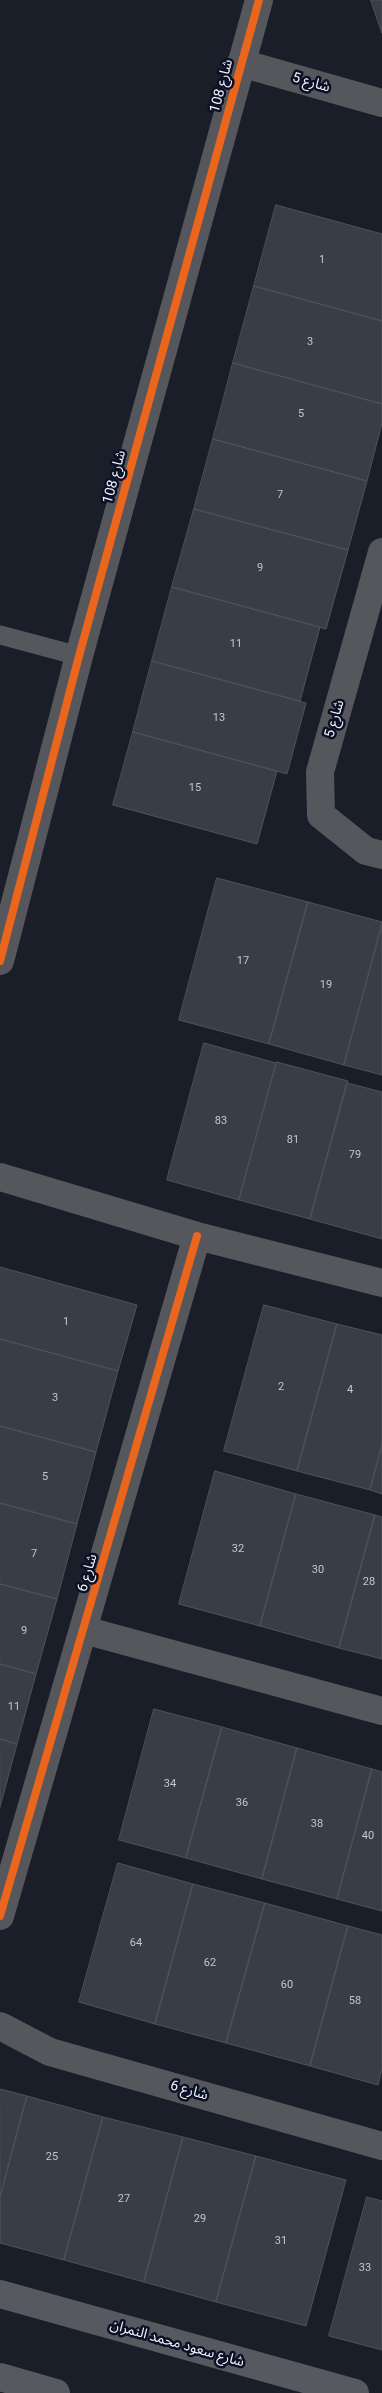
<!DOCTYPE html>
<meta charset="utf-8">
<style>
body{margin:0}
canvas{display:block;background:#1a1e29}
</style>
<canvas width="382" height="2393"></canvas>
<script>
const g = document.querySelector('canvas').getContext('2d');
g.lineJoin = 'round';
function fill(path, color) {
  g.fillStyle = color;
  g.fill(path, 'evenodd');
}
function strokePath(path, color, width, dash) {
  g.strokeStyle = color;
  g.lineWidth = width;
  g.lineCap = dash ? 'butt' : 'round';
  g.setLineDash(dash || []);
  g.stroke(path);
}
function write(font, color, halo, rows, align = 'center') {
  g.font = font + ' Roboto,"Noto Sans Arabic",sans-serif';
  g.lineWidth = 5;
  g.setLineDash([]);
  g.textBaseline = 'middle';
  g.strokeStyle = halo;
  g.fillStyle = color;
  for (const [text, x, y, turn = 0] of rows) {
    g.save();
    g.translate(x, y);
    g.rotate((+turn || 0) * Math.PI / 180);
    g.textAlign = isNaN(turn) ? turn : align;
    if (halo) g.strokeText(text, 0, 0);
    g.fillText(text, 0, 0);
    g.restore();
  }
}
const building = new Path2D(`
 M371,0H382V33Z
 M276,205L382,234V321L254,286Z
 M254,286L382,321V404L233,363Z
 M233,363L382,404V423L367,481L213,439Z
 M213,439L367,481L348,550L194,509Z
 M194,509L348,550L326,629L172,587Z
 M172,587L320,627L300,701L152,661Z
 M152,661L306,703L287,774L133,732Z
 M133,732L277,771L257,844L113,805Z
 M217,878L308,902L269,1044L179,1020Z
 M308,902L382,922L344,1065L269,1044Z
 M382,926V1075L344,1065Z
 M204,1043L276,1063L239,1200L167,1180Z
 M277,1062L348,1081L310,1219L239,1200Z
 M347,1083L382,1092V1239L310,1219Z
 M0,1267L137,1305L118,1371L0,1339Z
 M264,1305L337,1324L297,1471L224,1451Z
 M337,1324L382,1335V1445L370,1490L297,1471Z
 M0,1339L118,1371L96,1452L0,1426Z
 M0,1426L96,1452L77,1524L0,1503Z
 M382,1445V1494L370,1490Z
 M215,1471L296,1494L260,1626L179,1604Z
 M296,1494L375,1515L339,1648L260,1626Z
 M0,1503L77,1524L57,1599L0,1584Z
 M375,1515L382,1517V1659L339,1648Z
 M0,1584L57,1599L36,1674L0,1664Z
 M0,1664L36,1674L17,1744L0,1739Z
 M154,1709L222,1727L186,1858L119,1840Z
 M222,1727L297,1748L262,1879L186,1858Z
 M0,1739L17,1744L0,1807Z
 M297,1748L372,1769L337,1899L262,1879Z
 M372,1769L382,1772V1911L337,1899Z
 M118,1863L193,1884L155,2024L79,2002Z
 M193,1884L265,1903L226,2043L155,2024Z
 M265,1903L348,1926L310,2066L226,2043Z
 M348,1926L382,1935V2069L378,2085L310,2066Z
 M0,2089L27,2096L0,2197Z
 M27,2096L103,2117L64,2260L0,2243V2197Z
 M103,2117L183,2137L144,2282L64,2260Z
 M183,2137L256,2156L216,2302L144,2282Z
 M256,2156L346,2180L306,2326L216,2302Z
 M367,2197L382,2201V2350L329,2336Z`);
fill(building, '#393d47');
strokePath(building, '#4f525c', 1);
strokePath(new Path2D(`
 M0,635L79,656`), '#55575c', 19);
strokePath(new Path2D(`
 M241,63L382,103
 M382,552L320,772L321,815L366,851L382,855
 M0,961L79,656L259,0
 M0,1177L197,1236L382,1283
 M84,1630L382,1711
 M0,1916L197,1236
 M0,2026L50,2052L382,2146`), '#55575c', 28);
strokePath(new Path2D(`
 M0,2294L355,2393
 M0,2377L56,2393`), '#565a60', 28);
strokePath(new Path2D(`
 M0,961L79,656L259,0
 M0,1916L197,1236`), '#eb651d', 8);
write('11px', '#c3c6d0', null, [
 ["1",322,260],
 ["3",310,342],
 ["5",301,414],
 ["7",280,495],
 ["9",260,568],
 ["11",236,644],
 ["13",219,718],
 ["15",195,788],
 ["17",243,961],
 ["19",326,985],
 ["83",221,1121],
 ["81",293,1140],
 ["79",355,1155],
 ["1",66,1322],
 ["2",281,1387],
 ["4",350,1390],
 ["3",55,1398],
 ["5",45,1477],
 ["32",238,1549],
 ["7",34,1554],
 ["30",318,1570],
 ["28",369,1582],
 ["9",24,1631],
 ["11",14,1707],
 ["34",170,1784],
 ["36",242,1803],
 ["38",317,1824],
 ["40",368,1836],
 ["64",136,1943],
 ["62",210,1963],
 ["60",287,1985],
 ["58",355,2001],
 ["25",52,2157],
 ["27",124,2199],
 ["29",200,2219],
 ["31",281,2241],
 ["33",365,2268]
]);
write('14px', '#f1f4fd', '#0b1025', [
 ["شارع 5",311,83,16],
 ["شارع 108",222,86,-75],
 ["شارع 108",115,477,-75],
 ["شارع 5",335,719,-74],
 ["شارع 6",88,1573,-74],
 ["شارع 6",189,2091,16],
 ["شارع سعود محمد النمران",177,2344,16]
]);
</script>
